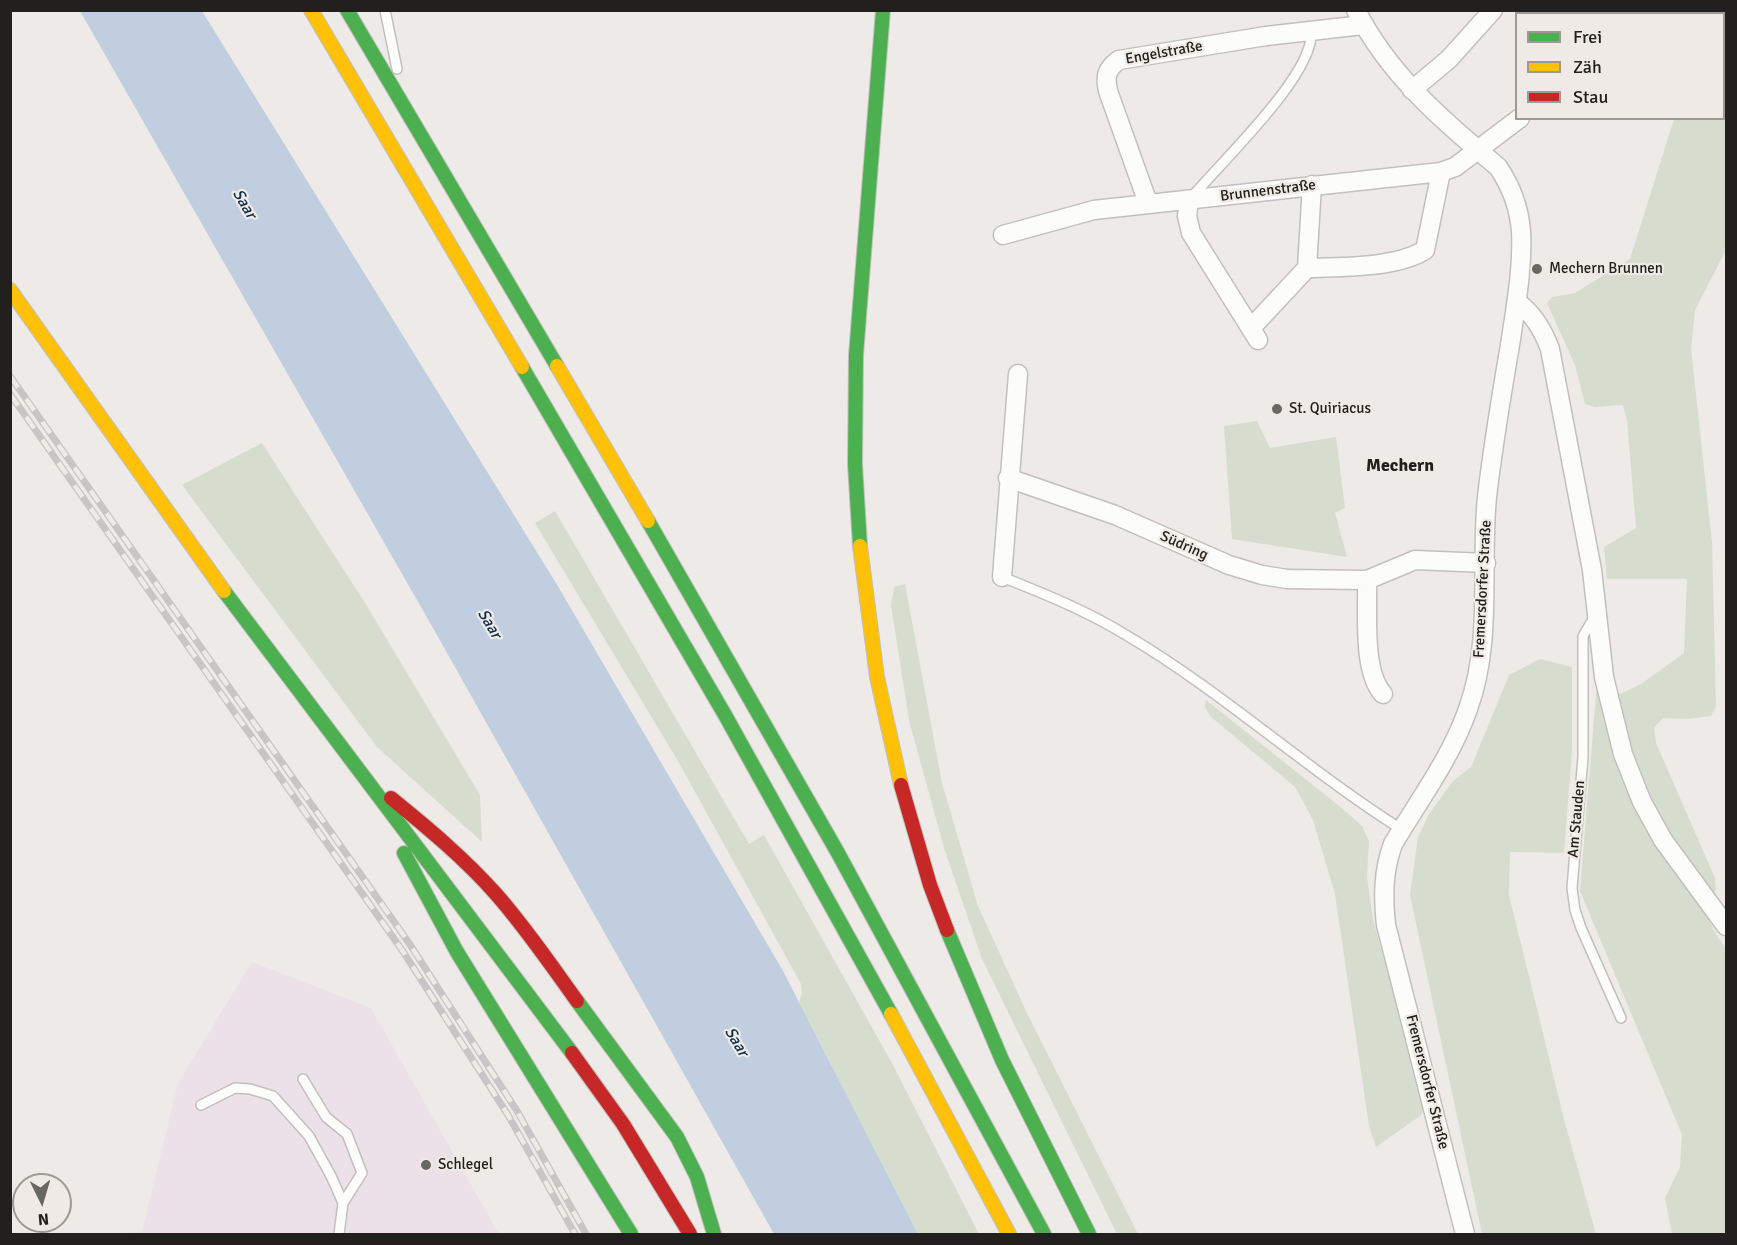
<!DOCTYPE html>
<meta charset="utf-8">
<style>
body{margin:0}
#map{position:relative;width:1737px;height:1245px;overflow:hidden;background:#edeae7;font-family:Signika,sans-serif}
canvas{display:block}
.frame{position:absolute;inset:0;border:12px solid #21201e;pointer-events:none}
.legend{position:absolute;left:1515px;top:12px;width:210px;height:108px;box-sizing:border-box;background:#efeae5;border:2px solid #9d9995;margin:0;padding:8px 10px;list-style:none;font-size:18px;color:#21201e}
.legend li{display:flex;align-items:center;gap:12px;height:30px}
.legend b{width:30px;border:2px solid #9d9995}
.north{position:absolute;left:12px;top:1173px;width:60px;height:60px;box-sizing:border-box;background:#efeae5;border:2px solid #9d9995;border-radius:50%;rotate:175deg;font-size:16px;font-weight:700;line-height:24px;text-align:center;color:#21201e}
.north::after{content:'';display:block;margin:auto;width:21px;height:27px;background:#686764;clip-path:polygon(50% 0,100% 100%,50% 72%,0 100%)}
</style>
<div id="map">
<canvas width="1737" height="1245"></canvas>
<div class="frame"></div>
<ul class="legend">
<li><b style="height:8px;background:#4caf50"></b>Frei</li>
<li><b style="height:8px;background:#ffc107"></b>Zäh</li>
<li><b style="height:8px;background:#c62828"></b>Stau</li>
</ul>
<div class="north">N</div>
</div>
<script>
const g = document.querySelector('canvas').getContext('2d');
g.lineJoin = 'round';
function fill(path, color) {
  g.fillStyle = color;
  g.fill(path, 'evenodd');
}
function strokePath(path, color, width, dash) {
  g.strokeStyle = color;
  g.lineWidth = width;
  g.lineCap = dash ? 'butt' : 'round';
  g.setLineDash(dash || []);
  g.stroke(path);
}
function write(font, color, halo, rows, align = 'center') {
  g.font = font + ' Signika,sans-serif';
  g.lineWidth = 4.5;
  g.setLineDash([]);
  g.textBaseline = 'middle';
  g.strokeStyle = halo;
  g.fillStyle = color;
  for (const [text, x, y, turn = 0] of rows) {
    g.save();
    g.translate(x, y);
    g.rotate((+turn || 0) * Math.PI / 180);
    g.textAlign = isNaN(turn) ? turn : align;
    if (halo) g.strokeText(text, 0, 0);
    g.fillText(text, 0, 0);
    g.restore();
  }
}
fill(new Path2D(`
 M252,962L371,1008L499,1234H126L142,1231L178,1083Z`), '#ede1e9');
fill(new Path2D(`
 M1726,36V250L1695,310L1691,349L1712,542L1716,706L1711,716L1687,719L1663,718L1654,728L1656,743L1715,878L1716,889L1706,911L1714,931L1726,949V1234H1672L1665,1198L1680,1167L1682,1135L1580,891L1597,682L1612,698L1641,684L1684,653L1687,579H1607L1604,547L1636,528L1627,420L1623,405L1595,407L1585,404L1575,365L1547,303L1552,297L1575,293L1630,259L1674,119L1724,118V39Z
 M1257,421L1270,448L1336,437L1345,508L1335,513L1347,557L1232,539L1224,426Z
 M262,443L367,606L480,795L482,842L377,747L182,485Z
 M555,511L749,844L764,835L893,1065L979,1234H918L799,1002L802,993L801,984L678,761L535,523Z
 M905,584L942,783L978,906L1027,1013L1138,1234H1117L982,959L944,848L909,720L891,605L894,587Z
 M1540,659L1572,667V751L1564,853L1510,852L1509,895L1565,1123L1596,1234H1482L1410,895L1418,837L1429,814L1453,781L1471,767L1509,675Z
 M1206,700L1343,809L1362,826L1369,841L1367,877L1373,920L1425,1108L1420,1116L1376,1147L1369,1126L1335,894L1313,820L1295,787L1210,716L1205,707Z`), '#d6ddcf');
fill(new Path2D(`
 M80,11H202L556,583L783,971L918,1234H774L433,628Z`), '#c0cee0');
const lane = new Path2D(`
 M385,10L397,69
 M1192,197C1220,163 1315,74 1311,32
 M1002,577C1045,594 1087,611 1126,635C1223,692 1306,769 1401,829
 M1595,616L1583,636V757L1572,888L1575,910L1581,928L1621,1018
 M303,1079L326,1117L347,1134L362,1173L343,1203
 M201,1105L235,1088L250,1089L273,1096L309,1136L331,1176L343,1203L339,1234`);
const street = new Path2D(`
 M1356,10C1389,75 1443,121 1498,167C1511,186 1519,207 1521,231C1523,267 1516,304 1511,339C1502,392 1493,444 1487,497C1480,568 1493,640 1468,709C1451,758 1419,800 1393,844C1383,871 1383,896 1386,925L1465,1234
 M1624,14L1626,10
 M1412,90L1449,59L1493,10
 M1189,201L1187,216L1191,233L1258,340
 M1148,203L1108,91C1105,77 1106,69 1119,60L1266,36L1363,25
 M1003,235L1094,210L1441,172L1455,167L1520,118
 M1307,268C1341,267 1396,268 1425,250L1441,172
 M1517,302C1534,314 1543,330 1550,349L1592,570L1604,677L1623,754L1642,802L1663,840L1726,926
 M1252,327L1307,268L1312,185
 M1008,478L1115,515L1229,565L1262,575L1287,579L1367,580L1415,560L1486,563
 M1002,577L1018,374
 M1367,580C1368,611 1362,671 1383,694`);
const fast = new Path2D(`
 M347,10L557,366
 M522,367L725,715L891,1014
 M648,521L838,853L1044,1234
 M860,546L855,464L856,355L883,10
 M224,591L572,1053
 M404,853L457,952L631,1234
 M947,930L1002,1060L1089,1234
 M577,1001L677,1137L697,1177L714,1234`);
const slow = new Path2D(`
 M311,10L522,367
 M10,290L224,591
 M557,366L648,521
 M860,546L877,677L901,785
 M891,1014L1009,1234`);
const jam = new Path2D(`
 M901,785L930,885L947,930
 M391,798C428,828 465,859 496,894C526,928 551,965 577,1001
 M572,1053L623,1124L690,1234`);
strokePath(lane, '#c2c0bd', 12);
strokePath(street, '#c2c0bd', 21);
strokePath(fast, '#c2c0bd', 16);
strokePath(slow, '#c2c0bd', 16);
strokePath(jam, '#c2c0bd', 16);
strokePath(lane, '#fcfcfb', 9);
strokePath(street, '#fcfcfb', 18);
strokePath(fast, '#4caf50', 14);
strokePath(slow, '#ffc107', 14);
strokePath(jam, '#c62828', 14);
const rail = new Path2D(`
 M10,376L409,943L517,1111L586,1234
 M10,394L402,950L508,1115L575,1234`);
strokePath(rail, '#c7c5c5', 7);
strokePath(rail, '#efeae5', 4.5, [14]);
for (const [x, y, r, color] of [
 [1537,269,6,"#686764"],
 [1277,409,6,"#686764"],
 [426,1165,6,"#686764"]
]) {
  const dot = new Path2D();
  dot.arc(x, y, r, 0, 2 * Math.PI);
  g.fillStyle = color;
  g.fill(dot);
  strokePath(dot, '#efeae5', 2);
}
write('15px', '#21201e', '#efeae5', [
 ["Engelstraße",1164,53,-10],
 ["Brunnenstraße",1268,191,-7],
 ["Südring",1184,546,24],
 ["Fremersdorfer Straße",1483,589,-87],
 ["Am Stauden",1577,819,-85],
 ["Fremersdorfer Straße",1427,1082,76]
]);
write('15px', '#21201e', '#efeae5', [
 ["Mechern Brunnen",1549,269],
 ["St. Quiriacus",1289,409],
 ["Schlegel",438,1165]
], 'left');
write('italic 16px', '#0a2b4e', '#efeae5', [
 ["Saar",244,204,60],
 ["Saar",489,624,59],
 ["Saar",736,1042,59]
]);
write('bold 18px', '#21201e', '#efeae5', [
 ["Mechern",1400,466]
]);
</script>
